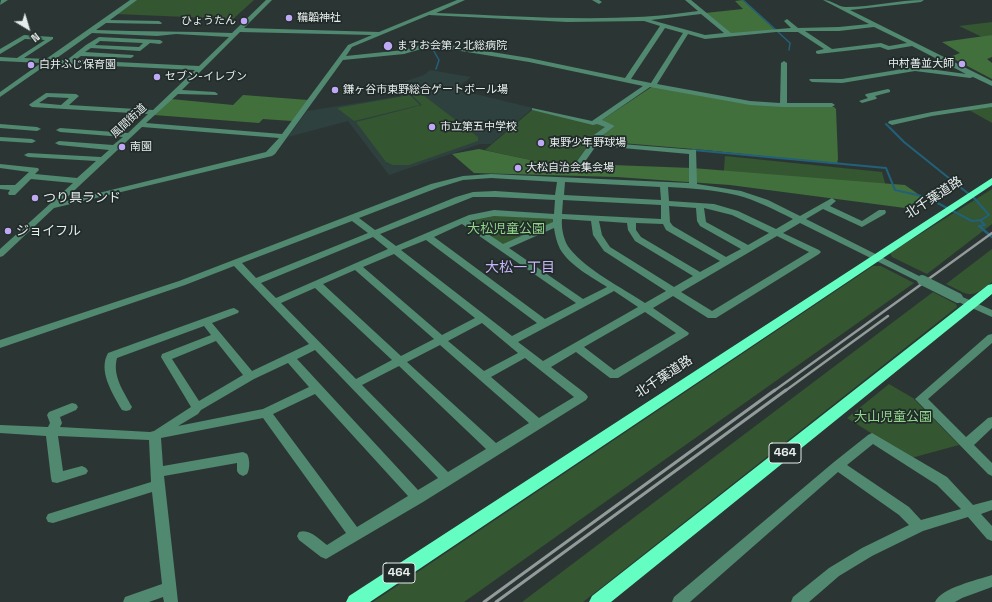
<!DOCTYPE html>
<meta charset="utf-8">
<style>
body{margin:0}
#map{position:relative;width:992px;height:602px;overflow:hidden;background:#2b3634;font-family:"Space Grotesk",sans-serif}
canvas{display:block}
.north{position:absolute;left:8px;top:8px;width:40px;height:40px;-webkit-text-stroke:3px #212c2a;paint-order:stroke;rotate:142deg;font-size:11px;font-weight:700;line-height:16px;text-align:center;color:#e7edec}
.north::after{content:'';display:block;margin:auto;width:14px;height:18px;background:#e7edec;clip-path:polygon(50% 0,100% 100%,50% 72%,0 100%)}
</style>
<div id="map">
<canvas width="992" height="602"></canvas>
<div class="north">N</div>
</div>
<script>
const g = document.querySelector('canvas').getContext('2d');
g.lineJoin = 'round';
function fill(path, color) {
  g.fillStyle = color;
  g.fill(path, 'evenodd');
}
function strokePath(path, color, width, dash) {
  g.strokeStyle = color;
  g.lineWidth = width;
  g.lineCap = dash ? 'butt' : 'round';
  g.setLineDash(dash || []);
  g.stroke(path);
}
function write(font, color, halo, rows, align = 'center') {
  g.font = font + ' "Space Grotesk","Noto Sans JP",sans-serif';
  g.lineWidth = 3.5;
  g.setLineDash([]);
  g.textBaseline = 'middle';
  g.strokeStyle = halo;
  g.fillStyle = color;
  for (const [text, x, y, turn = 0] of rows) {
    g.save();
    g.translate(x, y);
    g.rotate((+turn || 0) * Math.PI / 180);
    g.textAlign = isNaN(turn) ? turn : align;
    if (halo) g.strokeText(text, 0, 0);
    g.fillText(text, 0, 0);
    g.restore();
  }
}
fill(new Path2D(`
 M430,70L471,77L455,89L533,108L491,144H480L389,175L348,121L288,137L307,111L401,96L395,85L424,75Z`), '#2e413e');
fill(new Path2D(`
 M136,0H254L233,19L116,14Z
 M992,22V35L982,37L959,26Z
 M419,92L478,137V141L409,165H393L386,162L356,122L422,105L411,94Z
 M410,95L420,105L354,121L337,108Z
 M992,107V123L969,110Z
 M532,110L594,124L599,123L606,127L588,146L571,169L485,150Z
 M725,156L882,172L889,198L723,182Z
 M992,189V224L927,274L892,257L890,253Z
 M486,215L553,219V224L505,246L471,223V220Z
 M992,249V282C968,300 972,296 946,284Z
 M873,266H881L914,283L464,602H373Z
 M933,292L956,304L957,307L583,602H522Z
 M889,384L913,398L959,445L911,458L847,418Z`), '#345630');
fill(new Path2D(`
 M743,0L775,30L730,34L705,13L743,9L735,1Z
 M992,35V57L987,59L992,63V79L950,57L960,53L942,42Z
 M653,86L763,105L834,107L836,109L838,159L837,164L705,150L598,141L596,146L594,141L615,126L602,121V120Z
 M243,95L308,100L292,121L263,119L259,123L154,115L171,99L233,105Z
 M479,149L577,170L585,164L692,168L905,185L918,194L925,204L905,208L730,185L617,177L474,173L452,154Z`), '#41703c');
strokePath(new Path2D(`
 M743,0L775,29
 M778,32L790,43L789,50
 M431,46L439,60L436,69`), '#22607b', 1.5);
strokePath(new Path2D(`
 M693,150L886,168L895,190L926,197L972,221L981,220L989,215L975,199L904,142L886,124
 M980,227L979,226L985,225L981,221`), '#22607b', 2);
strokePath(new Path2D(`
 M979,226L992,237`), '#22607b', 2.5);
fill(new Path2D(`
 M1,0H8L0,5Z
 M130,0H137L110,20L159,21L162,23L161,24L106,23L96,30C142,32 187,31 232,33L266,0H272L244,28L379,32L457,0H465L436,13C524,16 611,24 698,11L685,0H691L731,33L791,28L784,21L787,19L798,28L839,27L869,24L823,0C832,0 838,7 846,7C872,7 898,0 924,0L921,2L850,10L992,81V86L973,77L970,78L915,71L842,83L812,82L809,80L810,79H842L915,67L966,74L912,46L888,50L880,47L818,54L816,53V51L824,49L798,32H776L705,39L688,34L657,84L750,101L780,103L781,63L784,61L787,63V103H832L835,105L832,107H783L750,105L650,87L602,120L615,126L595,141L596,146L579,170H576L572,168L588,146L587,140L605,127L597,124L593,125L532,110V108L592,121L643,86L529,62L436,47H428L404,54L343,60L275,154L272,156L54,208L3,256L0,257V249L73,183L31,179L15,195H9L8,193L10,190L0,189V185H15L29,172L0,168V164L38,168L39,170L35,174L77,178L96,161L28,157L24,155L28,153L101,157L109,150L59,145L55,143L59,141L113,145L123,137L60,132L56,130L60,128L128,133L148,114L32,107L29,105L30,104L46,93L76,94L79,96L69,105L153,110L195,70L49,63L0,97V92L41,63L0,61V57L17,58L45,40L25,39L0,54V49L24,35L53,37V39L24,58L46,59ZM701,14L724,33L705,35L651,20ZM429,15L567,22L644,21L660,26L625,78L529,58L436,43H428L404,50L346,56L352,47ZM874,27L907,43L889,46L881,43L832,49L805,31H839ZM665,28L683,33L651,83L631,79ZM240,32L372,35L348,45L282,134L146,123L178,94L217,95L218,94L215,92L182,90ZM92,33L157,36L176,34L229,37L199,66L75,60L81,56L131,58L134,56L133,55L85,52L91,48L140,51L150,43L160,44L163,42L160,40L99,37L86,45L67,60H54ZM100,41L143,43L139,47L95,45ZM48,97L69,98L61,105L39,103ZM142,127L279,138L266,152L62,202Z
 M592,0H599L602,2L599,4Z
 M888,89L890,90V92L875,96L877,98L876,99L862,103L859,101L868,98L865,95L866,94Z
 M992,103V107L932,116L892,125L888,123L889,121L932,112Z
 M0,124L37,127L41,129L37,131L0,128Z
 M0,137L32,139L36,141L32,143L0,141Z
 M597,142L696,150L697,184L741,191L768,200L800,216L832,198L836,201L830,206L862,221L879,210H885L886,212L885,214L862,227L823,209L806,219L927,280L922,283L919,282L800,223L783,233L819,250L821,252L819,254L716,318H708L673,296L653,308L689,333L688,335L618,378H610L576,352L551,367L586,394L588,397L586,400L423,502L326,559L321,557L299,540L297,536L299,532C309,528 319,539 327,545L346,533L263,418L161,438L163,466L243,452L247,454C250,459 250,469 247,474L243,476L239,474L237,471V463L164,476L178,602H164L163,597L149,602H123L125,597L162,584L152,492L53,523L48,522L46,518L48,514L151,482L149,440L58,436L63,471L82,466L86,468L88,471L86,474L57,483L52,482L51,478L46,436L0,433V425L48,427L50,423L47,415L49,412L72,403L76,404L78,407L76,410L60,417L62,423L60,427L150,432L154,431L191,407L161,357L162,354L211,335L204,326L117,358C112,376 124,392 132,407L130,410L126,411L122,410L120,407C112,392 98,371 108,353L230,309L234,308L239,311L238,313L212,323L252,371L309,344L234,266L185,285L0,348V340L179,281L431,184L463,176L491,174L689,183V154L600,146H597ZM491,178L557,182L555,195L495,191L473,192L456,197L375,230L359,218L437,188L463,180ZM565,182L660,187L661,200L564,195ZM668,187C691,188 714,190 736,195C756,200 775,210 793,219L776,229L738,211L714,204L669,201ZM473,197H495L555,200L554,214L494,210L469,215L396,246L380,234ZM563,200L661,205V219L562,214ZM669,206L696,208L697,221L700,226L741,249L726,257L673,226L670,222ZM704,208L732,215L769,233L748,245L706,222ZM494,216L553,219V222L503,244L469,221ZM562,219L591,221L593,235L604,251L666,291L645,303C621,287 588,271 570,249C564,242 561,228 562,219ZM352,221L368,233L256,278L242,263ZM599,221L627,223L628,230L635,241L693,276L674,287L610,247L602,235ZM636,223L663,224L666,230L720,261L700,272L641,237L636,230ZM462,224L576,303L545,319L434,237ZM554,228C555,235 557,243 560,249C570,266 592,277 607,287L583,299L509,248ZM777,236L809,252L712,311L681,292ZM373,237L388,249L276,298L261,283ZM426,240L537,323L512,336L401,250ZM394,254L475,318L442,335L363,267ZM355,270L434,339L401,356L323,284ZM315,288L392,360L356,379L281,303ZM614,291L638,307L543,361L518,342ZM645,312L676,333L614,370L584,347ZM482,323L518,353L484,371L448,341ZM216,341L243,375L199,401L172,359ZM440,345L529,423L496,443L407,362ZM315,350L438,478L418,490L297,359ZM525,358L574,397L539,418L491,377ZM288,363L309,387L263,409L178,426L198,414L201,410L254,379ZM399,366L486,449L448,472L362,385ZM315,394L408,496L357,527L273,414Z
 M958,295L992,310V317L954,300L953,298Z
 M992,334V343L928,399L966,437L988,418L992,417V428L974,445L992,463V476L988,474L915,399L988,335Z
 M872,433L947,477L973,505L992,500V510L981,514L992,526V541L987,539L968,517L923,531L872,556L839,576L809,602H791L793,597L829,568L862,548L909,525L899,515L838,472L690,602H672L674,597L834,462L868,435ZM873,444L937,485L961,509L921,520L909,507L847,465Z
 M992,575V587L962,598L955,602H935C941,588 977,580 992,575Z`), '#518870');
fill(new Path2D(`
 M992,178V185L370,602H346L349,596Z
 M992,284V294L611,602H589L592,596L988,285Z`), '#64fec2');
strokePath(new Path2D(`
 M774,391L992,233
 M785,391L888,316`), '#939b9a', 2.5);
strokePath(new Path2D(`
 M484,602L775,390
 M496,602L786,390`), '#939b9a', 3);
strokePath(new Path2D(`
 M922,280L958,298`), '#518870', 10);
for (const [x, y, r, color] of [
 [289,18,4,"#bfa8f4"],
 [244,21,4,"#bfa8f4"],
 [388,46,5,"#bfa8f4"],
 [962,64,4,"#bfa8f4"],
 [31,65,4,"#bfa8f4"],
 [157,77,4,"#bfa8f4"],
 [335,90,4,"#bfa8f4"],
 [432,127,4,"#bfa8f4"],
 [541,143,4,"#bfa8f4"],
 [122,147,4,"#bfa8f4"],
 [518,168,4,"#bfa8f4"],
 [35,198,4,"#bfa8f4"],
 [8,231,4,"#bfa8f4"]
]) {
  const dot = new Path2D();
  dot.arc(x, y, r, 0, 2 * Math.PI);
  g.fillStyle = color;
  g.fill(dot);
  strokePath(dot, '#212c2a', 1.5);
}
write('11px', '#e7edec', '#212c2a', [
 ["鞴韜神社",297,18],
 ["ひょうたん",236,21,"right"],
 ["ますお会第２北総病院",397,46],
 ["中村善並大師",954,64,"right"],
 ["白井ふじ保育園",39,65],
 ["セブン-イレブン",165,77],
 ["鎌ヶ谷市東野総合ゲートボール場",343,90],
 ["市立第五中学校",440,127],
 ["東野少年野球場",549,143],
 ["南園",130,147],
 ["大松自治会集会場",526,168]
], 'left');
write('11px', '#e7edec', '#212c2a', [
 ["風間街道",129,121,-43]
]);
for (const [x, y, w] of [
 [785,453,32],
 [399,573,32]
]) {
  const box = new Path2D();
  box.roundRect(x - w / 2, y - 10, w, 20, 3);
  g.fillStyle = '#212c2a';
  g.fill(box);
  strokePath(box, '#e7edec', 1);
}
write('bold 12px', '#e7edec', null, [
 ["464",785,453],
 ["464",399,573]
]);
write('13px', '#e7edec', '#212c2a', [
 ["つり具ランド",43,198],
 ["ジョイフル",16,231]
], 'left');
write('13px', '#e7edec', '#212c2a', [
 ["北千葉道路",934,198,-33],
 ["北千葉道路",664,377,-33]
]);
write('13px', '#90d588', '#212c2a', [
 ["大松児童公園",506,229],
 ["大山児童公園",893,417]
]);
write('14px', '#c9b4fa', '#212c2a', [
 ["大松一丁目",520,268]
]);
</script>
